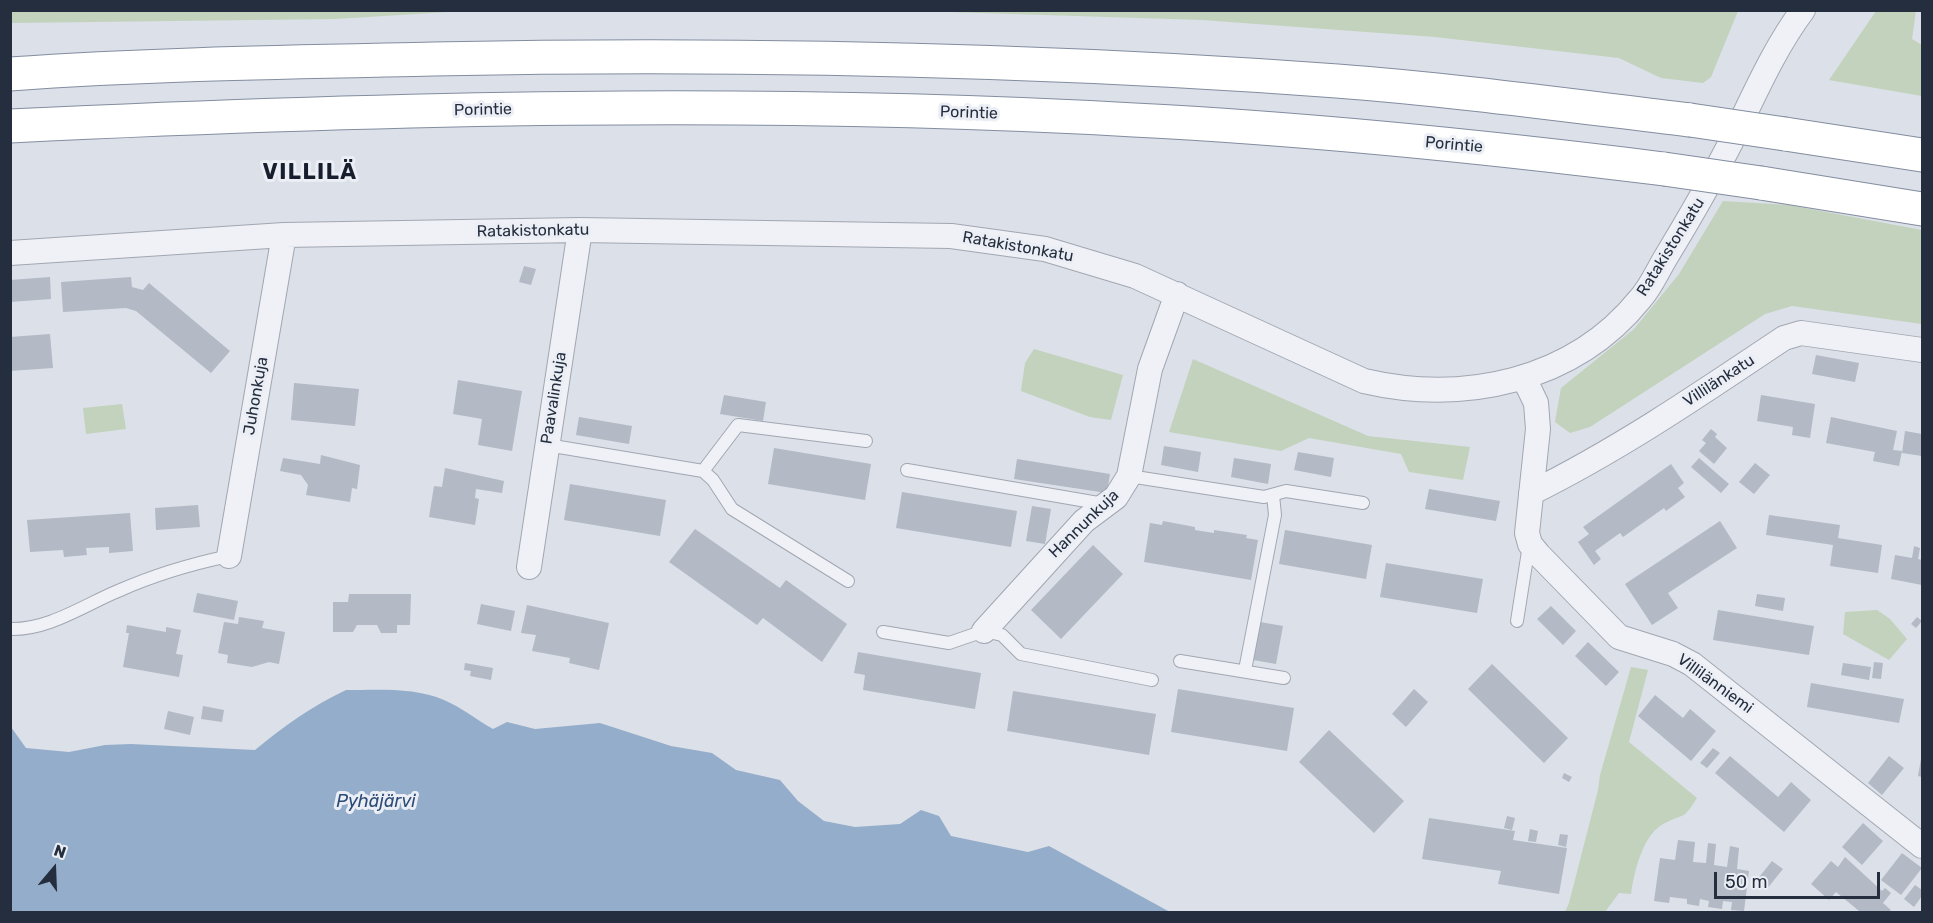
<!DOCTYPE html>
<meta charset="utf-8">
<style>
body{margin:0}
#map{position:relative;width:1933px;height:923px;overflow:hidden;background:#dce0e8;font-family:Rubik,sans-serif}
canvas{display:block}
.frame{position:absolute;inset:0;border:12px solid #252e3f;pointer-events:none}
.north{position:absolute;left:24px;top:839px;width:60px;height:60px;-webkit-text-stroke:4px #ebeff5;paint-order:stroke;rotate:19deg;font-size:16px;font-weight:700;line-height:24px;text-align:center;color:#252e3f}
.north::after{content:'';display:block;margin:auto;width:21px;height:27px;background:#252e3f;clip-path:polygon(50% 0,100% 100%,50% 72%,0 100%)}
.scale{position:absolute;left:1714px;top:872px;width:166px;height:27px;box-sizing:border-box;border:3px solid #252e3f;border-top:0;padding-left:8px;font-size:18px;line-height:21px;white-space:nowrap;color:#252e3f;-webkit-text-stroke:4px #ebeff5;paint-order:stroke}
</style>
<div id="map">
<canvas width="1933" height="923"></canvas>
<div class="frame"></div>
<div class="north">N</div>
<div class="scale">50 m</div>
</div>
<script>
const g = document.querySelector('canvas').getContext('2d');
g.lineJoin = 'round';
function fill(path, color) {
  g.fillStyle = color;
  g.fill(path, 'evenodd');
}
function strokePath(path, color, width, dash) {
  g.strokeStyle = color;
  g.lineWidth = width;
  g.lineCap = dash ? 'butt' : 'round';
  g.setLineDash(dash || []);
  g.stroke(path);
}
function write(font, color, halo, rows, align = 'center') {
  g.font = font + ' Rubik,sans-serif';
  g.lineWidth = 6;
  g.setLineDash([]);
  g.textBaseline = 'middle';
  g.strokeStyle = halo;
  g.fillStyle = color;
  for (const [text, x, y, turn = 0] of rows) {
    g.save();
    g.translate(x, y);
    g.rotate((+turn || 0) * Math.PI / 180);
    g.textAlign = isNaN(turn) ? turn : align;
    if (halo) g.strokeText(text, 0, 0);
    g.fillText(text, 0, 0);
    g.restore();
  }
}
fill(new Path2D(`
 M10,11L11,10L465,11L335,19L11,23Z
 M917,11H1738L1711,77L1703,83L1661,78L1619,58L1435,37L1202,20Z
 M1876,11H1916L1912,39L1922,45V96L1829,80Z
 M1723,201L1789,205L1922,230V324L1792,306L1765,314L1590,427L1570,433L1555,422L1561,388L1634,329L1679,274Z
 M1034,349L1123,375L1111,420L1090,417L1021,391L1025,363Z
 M1193,359L1368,436L1470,447L1463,480L1409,472L1401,454L1309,438L1281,451L1169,432Z
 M122,404L126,429L86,434L83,408Z
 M1877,610L1890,619L1907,639L1889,660L1843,634L1845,612Z
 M1631,667L1648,670L1629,742L1697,798C1682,821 1687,812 1665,823C1643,833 1634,872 1631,894L1619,893L1605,912H1565L1569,903L1598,790L1600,775Z`), '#c2d2bc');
fill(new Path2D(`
 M346,690C377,690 415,687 444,700C461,707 477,720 493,729L507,722L535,729L600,723L671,746L712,753L736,770L780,780L798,801L824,821L855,827L900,824L921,810L939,816L951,836L1028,852L1049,846L1170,912H11V727L26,748L69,752L105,745L131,744L255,750C284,726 312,706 346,690Z`), '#94adcb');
fill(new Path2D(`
 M524,266L536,269L531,285L519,282Z
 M50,277L51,299L10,302V280Z
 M131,277L132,287L143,290L149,283L230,351L211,373L136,311L126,308L63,312L61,282Z
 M50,334L53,368L10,371V337Z
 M1816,355L1859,363L1855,382L1812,374Z
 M458,380L522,391L512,451L478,445L482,419L453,414Z
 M294,383L359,389L355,426L291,420Z
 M724,395L766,402L763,421L720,414Z
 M1761,395L1815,404L1810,438L1792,435L1793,427L1757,421Z
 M579,417L632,426L629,444L576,435Z
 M1831,417L1897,431L1893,450L1902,451L1899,466L1873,461L1875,452L1826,443Z
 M1711,429L1717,434L1715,437L1727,448L1714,464L1699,451L1706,443L1702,440Z
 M1905,431L1922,434V456L1902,453Z
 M1164,446L1201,452L1198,472L1161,465Z
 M774,448L871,464L865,500L768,484Z
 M1298,452L1334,458L1331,477L1294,470Z
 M321,455L360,465L357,489L352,488L350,502L306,495L308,485L301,475L280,471L283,458L320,464Z
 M1234,458L1271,464L1268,484L1231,477Z
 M1699,458L1729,484L1721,493L1691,467Z
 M1017,459L1110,474L1107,493L1014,479Z
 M1755,463L1770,475L1754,494L1739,482Z
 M1671,464L1684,483L1678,488L1685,497L1666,511L1664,508L1623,537L1620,533L1595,551L1601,559L1594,565L1578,542L1589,534L1583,527Z
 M445,468L504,481L502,493L476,489L475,498L479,499L475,525L429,517L434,486L442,487Z
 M570,484L666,500L660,536L564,520Z
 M1429,489L1500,501L1496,521L1425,509Z
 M902,492L1017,511L1011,547L896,528Z
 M198,505L200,527L156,530L155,508Z
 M1032,506L1051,509L1045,544L1026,541Z
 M130,513L133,551L109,553V547L86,548L87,555L64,557L63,550L30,552L27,520Z
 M1769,515L1840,525L1838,538L1882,545L1878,573L1830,566L1833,545L1766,535Z
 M1163,521L1195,527V530L1214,533V530L1247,535L1246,538L1258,540L1251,580L1144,562L1150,523L1162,525Z
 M1720,521L1737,548L1668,593L1678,608L1652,625L1625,584Z
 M695,529L780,588L786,580L847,624L822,662L763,618L757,625L669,562Z
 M1285,530L1372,545L1366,579L1279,564Z
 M1093,545L1123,574L1061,639L1031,610Z
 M1914,546L1920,548L1918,559L1922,560V585L1891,579L1895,555L1912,558Z
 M1386,563L1483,579L1477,613L1380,597Z
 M197,593L238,601L234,620L193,612Z
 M349,594H411L410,625H397V633H381L377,625H357L353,632H333V602H348Z
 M1757,594L1785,598L1783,611L1755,606Z
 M481,604L515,611L511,631L477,624Z
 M527,605L609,623L599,670L569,663L570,658L532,651L536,635L521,633Z
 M1551,606L1576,631L1563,645L1537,619Z
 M1718,610L1814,626L1809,655L1713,640Z
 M239,617L264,621L262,628L285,632L279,664L269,662L252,667L227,663L228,655L218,653L224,622L238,624Z
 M1917,617L1922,621L1916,628L1911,624Z
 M1260,622L1283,626L1276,664L1253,660Z
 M127,625L166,632V627L181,630L176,654L183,655L179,677L123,667L129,633H126Z
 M1588,642L1619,672L1606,686L1575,656Z
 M858,652L981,673L975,709L863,690L865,675L854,673Z
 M1874,662L1883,663L1881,679L1872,678Z
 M465,663L493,668L491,680L470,676L471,671L464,670Z
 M1843,663L1871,667L1869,680L1841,675Z
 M1492,664L1568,738L1544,763L1468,689Z
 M1811,683L1904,699L1899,723L1807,707Z
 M1178,689L1294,708L1287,751L1171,732Z
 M1414,689L1428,702L1406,727L1392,714Z
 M1013,691L1156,714L1149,755L1007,731Z
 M1655,695L1683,718L1690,709L1716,731L1691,761L1638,716Z
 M203,706L224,710L222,722L201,719Z
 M168,711L194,717L190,735L164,729Z
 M1329,730L1404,801L1374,833L1299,762Z
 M1713,748L1720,753L1707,768L1700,763Z
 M1730,756L1778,797L1791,782L1811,800L1784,832L1715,773Z
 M1889,756L1904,768L1882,795L1868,783Z
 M1921,759H1922V777L1918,776Z
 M1564,773L1572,777L1569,782L1562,778Z
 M1507,816L1515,818L1512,830L1504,828Z
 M1429,818L1515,831L1513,840L1567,848L1559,894L1498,884L1501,871L1422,859Z
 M1863,823L1883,841L1862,865L1842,847Z
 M1530,829L1538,831L1536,842L1528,841Z
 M1560,834L1568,835L1566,847L1558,845Z
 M1678,840L1695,842L1693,862L1706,863L1708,843L1716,844L1714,865L1727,867L1730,846L1739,848L1737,869L1749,871L1744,911L1731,910L1732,902L1723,901L1722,909L1708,907L1709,901L1700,899L1699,906L1687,904V899L1670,897L1669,903L1654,901L1660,858L1675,860Z
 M1902,853L1922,868L1901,895L1881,880Z
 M1845,857L1882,891L1885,888L1891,893L1883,903L1891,910L1889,912H1857L1859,911L1836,892L1829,900L1811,884L1831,861L1838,867Z
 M1772,861L1783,869L1766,890L1756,881Z
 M1915,885L1922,890V896L1914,907L1904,899Z`), '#b3b9c5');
const service = new Path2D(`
 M547,445L703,471L713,480L732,509L848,581
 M907,470L1104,504
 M703,471L738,425L866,441
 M1129,476L1264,497L1286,491L1363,503
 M1517,621L1529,545
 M10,629C49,630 84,605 118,591C154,575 191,564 229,556
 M883,632L949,643L984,631L1002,635L1021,654L1152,680
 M1180,661L1284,678
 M1245,670L1275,515L1273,495`);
const minor = new Path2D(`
 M10,253L284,235L580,230L951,236L1045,249L1135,276L1364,381C1463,404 1573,382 1640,299C1651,287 1658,270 1666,257C1689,219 1711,181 1731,142C1753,98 1773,50 1803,10
 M1524,378L1536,403L1538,429L1527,533L1530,544L1539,555L1619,637L1673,654L1692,664L1922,846
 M1531,493C1620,449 1702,393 1784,338L1801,333L1922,350
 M229,556L284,235
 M529,567L580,230
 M984,631L1084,521L1116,497L1129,476L1150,369L1177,294`);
const motorway = new Path2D(`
 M10,74C151,64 292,62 433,59C735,53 1036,59 1337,81C1455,90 1572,106 1690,120
 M10,126C384,108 759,99 1134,120C1311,129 1488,147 1664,169
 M1785,134L1922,155
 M1761,183L1922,209`);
strokePath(service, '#a1a7b2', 14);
strokePath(minor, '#a1a7b2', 26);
strokePath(motorway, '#828d9f', 35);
strokePath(service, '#eff1f6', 12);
strokePath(minor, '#eff1f6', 24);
strokePath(motorway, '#fff', 33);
const motorwayBridge = new Path2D(`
 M1690,120L1785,134
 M1664,169L1761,183`);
strokePath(motorwayBridge, '#828d9f', 35, []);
strokePath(motorwayBridge, '#fff', 33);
write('16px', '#252e3f', '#ebeff5', [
 ["Porintie",483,110,-1],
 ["Porintie",969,113,2],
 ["Porintie",1454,145,5],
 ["Ratakistonkatu",533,231,-1],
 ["Ratakistonkatu",1018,247,10],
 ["Ratakistonkatu",1671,247,-58],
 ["Villilänkatu",1719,381,-33],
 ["Juhonkuja",256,396,-80],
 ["Paavalinkuja",554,398,-81],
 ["Hannunkuja",1084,524,-44],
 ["Villilänniemi",1715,684,36]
]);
write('italic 18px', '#2c4b76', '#ebeff5', [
 ["Pyhäjärvi",376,802]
]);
g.letterSpacing = '1.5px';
write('bold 22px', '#171f2f', '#ebeff5', [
 ["VILLILÄ",310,173]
]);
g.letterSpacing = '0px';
</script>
